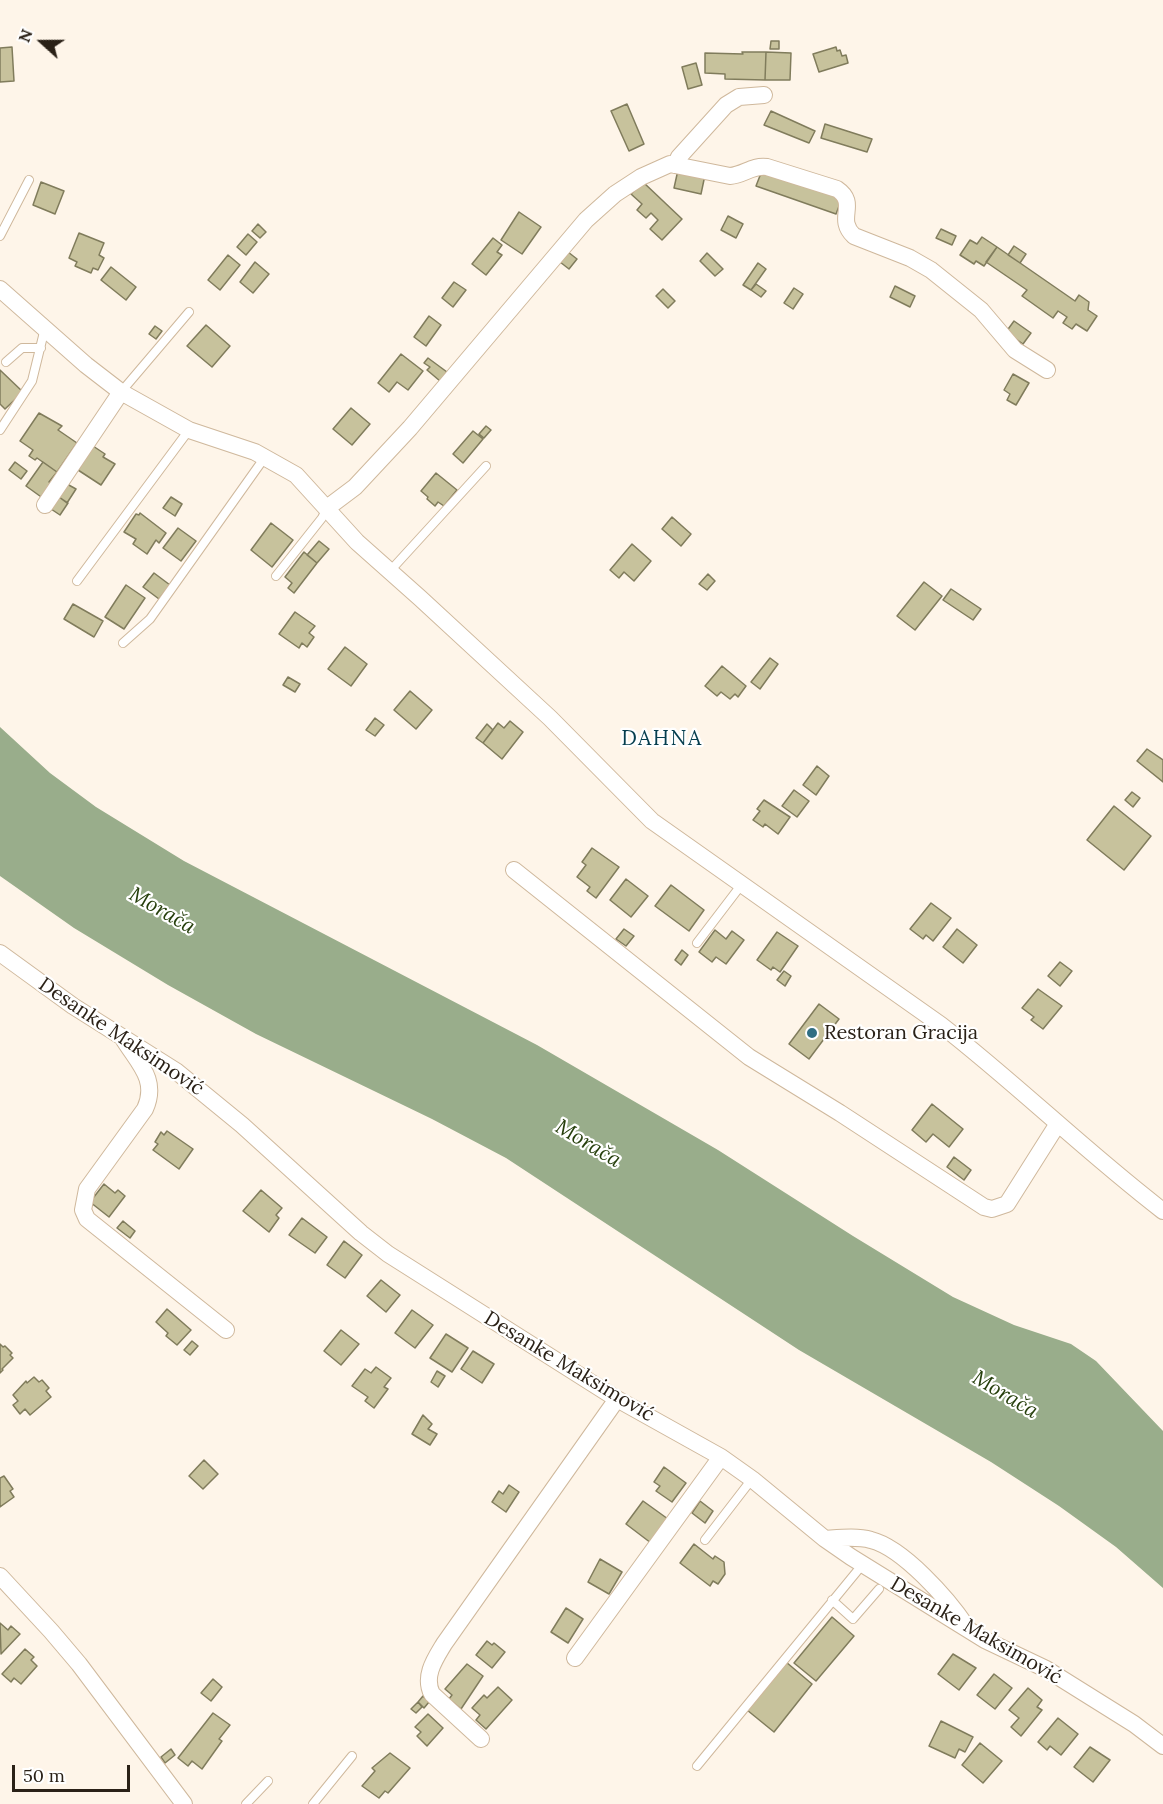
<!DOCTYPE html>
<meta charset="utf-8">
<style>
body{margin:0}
#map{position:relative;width:1163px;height:1804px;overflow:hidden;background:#fef5e9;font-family:Lora,serif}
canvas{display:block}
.north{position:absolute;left:12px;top:12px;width:60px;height:60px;-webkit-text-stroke:4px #fff;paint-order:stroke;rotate:291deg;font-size:16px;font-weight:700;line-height:24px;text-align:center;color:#2a2117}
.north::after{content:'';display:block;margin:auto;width:21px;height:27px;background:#2a2117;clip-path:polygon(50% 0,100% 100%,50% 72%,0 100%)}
.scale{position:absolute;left:12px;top:1765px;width:118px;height:27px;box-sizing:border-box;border:3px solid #2a2117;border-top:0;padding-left:8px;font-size:18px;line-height:21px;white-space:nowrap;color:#2a2117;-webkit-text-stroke:4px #fff;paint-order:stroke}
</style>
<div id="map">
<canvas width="1163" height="1804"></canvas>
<div class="north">N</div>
<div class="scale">50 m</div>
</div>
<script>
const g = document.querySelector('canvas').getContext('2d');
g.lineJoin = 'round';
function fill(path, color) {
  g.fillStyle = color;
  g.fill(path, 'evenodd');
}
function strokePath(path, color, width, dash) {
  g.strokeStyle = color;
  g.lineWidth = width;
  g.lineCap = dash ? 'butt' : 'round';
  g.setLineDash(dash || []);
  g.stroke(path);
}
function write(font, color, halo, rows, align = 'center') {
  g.font = font + ' Lora,serif';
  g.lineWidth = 4.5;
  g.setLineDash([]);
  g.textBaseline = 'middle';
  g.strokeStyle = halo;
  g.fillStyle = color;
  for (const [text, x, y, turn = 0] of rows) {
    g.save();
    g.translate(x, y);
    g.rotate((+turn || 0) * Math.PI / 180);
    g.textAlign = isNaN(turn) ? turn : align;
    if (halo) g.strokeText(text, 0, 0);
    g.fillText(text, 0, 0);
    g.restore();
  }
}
fill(new Path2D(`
 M0,727L50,773L96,807L184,861L537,1045L718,1150L853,1236L953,1297L1014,1325L1071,1344L1096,1361L1163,1431V1588L1116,1547L1059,1506L991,1462L799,1350L506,1158L432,1119L256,1034L168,985L74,928L0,876Z`), '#99ad8b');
const building = new Path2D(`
 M771,41H779V49H770Z
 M12,47L14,81L0,82V48Z
 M836,47L837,51L840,50L842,56L846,55L848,63L819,72L813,54Z
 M742,52H766L765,80L725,79V74L705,73V53L743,54Z
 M766,52L791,53L790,80H765Z
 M696,63L702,85L688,89L682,67Z
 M627,104L644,144L629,151L611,111Z
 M771,111L815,131L809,143L764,125Z
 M825,124L872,139L867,152L821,138Z
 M763,168L843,196L836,214L756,186Z
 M678,170L705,175L701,194L674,188Z
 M41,182L64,191L55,214L33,205Z
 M643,182L682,219L662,240L650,229L658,220L651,213L646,218L637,210L642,204L631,194Z
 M519,212L541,227L522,254L501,240Z
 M728,216L743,224L736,238L721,230Z
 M258,224L266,232L260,238L252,231Z
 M941,229L956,236L952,245L936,238Z
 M79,233L104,243L99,255L104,258L98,270L93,268L91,273L75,266L77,262L69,258Z
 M248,234L257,242L246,255L237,247Z
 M982,237L997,247L984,266L976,261L974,264L960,255L970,240L977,244Z
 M493,238L502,245L497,252L502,255L486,275L472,264Z
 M1014,246L1026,254L1020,263L1008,255Z
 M997,247L1075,301L1079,295L1089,302L1088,310L1097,316L1087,331L1076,324L1072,329L1063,323L1067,317L1058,311L1053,318L1022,296L1027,290L986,262Z
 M568,252L577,259L569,269L560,262Z
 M707,253L723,269L715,276L700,261Z
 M228,255L240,265L220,290L208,280Z
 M255,262L269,274L253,293L240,282Z
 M758,263L766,269L751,290L743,285Z
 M111,267L136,287L126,300L101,280Z
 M454,282L466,290L453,307L442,298Z
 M756,284L766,291L761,297L751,290Z
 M895,286L915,296L910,307L890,297Z
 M794,288L803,294L793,309L784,303Z
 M663,289L675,301L668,308L656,296Z
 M429,316L441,325L426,346L414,337Z
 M1014,321L1031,333L1023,344L1006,332Z
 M206,325L230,346L212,367L187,346Z
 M155,326L162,331L156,339L149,334Z
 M401,354L423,371L408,390L397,382L389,392L378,383Z
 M428,358L447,372L440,381L427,370L430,367L424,363Z
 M0,370L23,392L5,409L0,404Z
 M1013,374L1029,383L1016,405L1007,400L1010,394L1004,390Z
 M351,408L370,424L352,445L333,429Z
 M39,413L62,426L58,430L77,443L57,472L37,458L35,460L29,456L33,450L20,441Z
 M486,426L491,430L484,438L479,434Z
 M473,431L483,439L463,463L453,454Z
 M93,446L105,454L103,457L115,464L101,485L78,470Z
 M15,462L27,471L21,479L9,470Z
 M43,462L57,472L49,482L53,485L44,499L26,486Z
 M436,473L457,490L444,506L438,502L435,506L427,499L428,497L421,491Z
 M67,484L76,489L67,503L59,497Z
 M59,497L68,503L60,515L51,509Z
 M171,497L182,504L175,516L163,508Z
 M140,513L166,533L159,543L156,540L147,554L133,544L136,539L124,532L136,514L139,515Z
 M672,517L691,534L681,546L662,529Z
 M271,523L293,540L272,567L251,550Z
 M178,528L196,541L181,561L163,548Z
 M319,541L329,549L317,563L307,555Z
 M632,544L651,561L634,581L624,572L619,578L610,570Z
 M304,552L317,563L294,593L288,588L292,583L285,577Z
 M154,573L170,585L159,599L143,587Z
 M708,574L715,581L707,590L699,584Z
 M924,582L942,596L915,630L897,616Z
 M126,585L145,598L124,629L105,617Z
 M951,589L981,609L973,620L943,600Z
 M73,604L103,621L94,637L64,619Z
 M295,612L315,626L309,633L314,637L307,647L302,643L299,648L279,634Z
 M345,647L367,664L351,686L328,669Z
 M770,658L778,664L760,689L751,682Z
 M722,666L746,686L738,697L735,694L730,699L721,692L717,696L705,686Z
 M288,677L300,684L295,692L283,685Z
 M410,691L432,710L416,729L394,710Z
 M375,718L384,725L375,736L366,730Z
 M510,721L523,732L502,759L483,743L498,723L504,728Z
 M487,724L493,730L483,743L476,738Z
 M1147,749L1163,760V782L1137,761Z
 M817,766L829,776L816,795L803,785Z
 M794,790L809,801L797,817L782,806Z
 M1132,792L1140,798L1133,807L1125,800Z
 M764,800L790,817L778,834L765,824L763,827L753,820L760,811L757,809Z
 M1114,806L1151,836L1124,870L1087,840Z
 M592,848L619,867L596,898L587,891L590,887L577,877L586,865L582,862Z
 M626,879L648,896L631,917L610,900Z
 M671,885L704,910L689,931L655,906Z
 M931,903L951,918L933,941L926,935L923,939L910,929Z
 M624,929L634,936L626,946L616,939Z
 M957,929L977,945L963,963L943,947Z
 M715,930L726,939L732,931L744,940L726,964L716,957L712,962L699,952Z
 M777,932L798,946L780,972L773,967L771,970L757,960Z
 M682,950L688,955L681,965L675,960Z
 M1060,962L1072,971L1060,986L1048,976Z
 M784,971L791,976L785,986L777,980Z
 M1038,989L1062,1006L1043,1029L1031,1020L1034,1017L1022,1008Z
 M819,1004L839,1019L809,1059L789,1044Z
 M932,1104L963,1129L949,1147L933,1134L926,1142L912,1130Z
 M167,1131L193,1149L179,1169L153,1150L158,1144L155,1142L161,1132L164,1135Z
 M954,1157L971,1170L964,1180L947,1167Z
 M104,1184L115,1193L118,1190L125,1196L109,1217L90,1202Z
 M261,1190L282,1208L276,1215L279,1218L269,1232L243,1211Z
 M302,1218L327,1237L315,1253L289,1235Z
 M123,1221L135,1231L130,1238L117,1228Z
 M344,1241L362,1255L345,1278L327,1265Z
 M381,1280L400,1295L386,1312L367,1296Z
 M167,1309L191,1330L177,1345L166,1336L168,1333L156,1322Z
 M412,1310L433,1325L415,1348L395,1333Z
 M341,1330L359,1344L341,1365L324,1351Z
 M446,1334L468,1348L452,1372L430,1358Z
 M192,1341L198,1346L190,1355L184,1350Z
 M0,1344L3,1347L5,1346L12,1353L10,1355L13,1358L2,1369L3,1370L0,1373Z
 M473,1351L494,1364L482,1383L461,1369Z
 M376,1367L391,1378L384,1387L388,1389L374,1408L365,1401L368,1397L352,1386L365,1369L371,1373Z
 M437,1371L445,1376L438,1387L431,1382Z
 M34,1377L39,1382L42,1380L49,1388L46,1391L51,1397L30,1415L25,1409L20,1414L13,1405L18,1401L13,1395L26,1381L27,1383Z
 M423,1415L432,1424L428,1429L437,1434L430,1445L412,1434Z
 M204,1460L218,1474L203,1489L189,1476Z
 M664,1467L686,1483L672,1502L656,1491L660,1486L654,1482Z
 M4,1476L13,1489L10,1491L14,1497L0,1507V1478Z
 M509,1485L519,1492L506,1512L492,1502L499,1491L503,1494Z
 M643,1501L668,1519L651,1543L626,1524Z
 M700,1501L713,1511L705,1523L692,1513Z
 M694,1544L713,1559L715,1556L724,1562L725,1574L718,1584L713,1581L710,1586L680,1563Z
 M600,1559L622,1572L609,1594L588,1582Z
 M566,1608L583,1619L568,1643L551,1632Z
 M832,1617L854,1636L816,1681L794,1663Z
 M0,1623L8,1630L11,1626L20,1634L1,1654Z
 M487,1641L492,1645L494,1643L505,1652L492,1668L476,1655Z
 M25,1649L34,1657L31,1660L37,1666L21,1684L14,1678L11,1682L2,1674Z
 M953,1654L976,1668L959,1690L938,1674Z
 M786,1662L812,1684L774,1732L747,1710Z
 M467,1664L483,1676L461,1709L449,1699L452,1695L445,1689Z
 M994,1674L1012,1688L995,1709L977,1695Z
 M213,1679L222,1687L211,1701L201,1693Z
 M498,1687L512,1700L486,1729L476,1720L480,1715L472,1708L484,1695L487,1698Z
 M1028,1688L1042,1700L1037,1707L1042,1710L1021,1736L1011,1727L1019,1718L1009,1710Z
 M423,1696L429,1702L424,1708L418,1702Z
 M418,1702L422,1707L416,1713L411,1709Z
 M213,1713L230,1725L219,1739L222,1741L202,1769L192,1761L188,1766L178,1758Z
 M428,1714L443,1728L427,1746L417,1736L421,1732L415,1727Z
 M1058,1718L1078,1734L1061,1755L1050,1746L1047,1750L1038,1742Z
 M941,1721L973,1737L965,1752L959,1749L955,1758L929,1746Z
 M980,1743L1002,1761L983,1783L962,1765Z
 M1090,1747L1110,1760L1093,1782L1074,1767Z
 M171,1749L175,1755L165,1763L161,1757Z
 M390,1753L410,1768L388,1793L385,1791L379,1798L362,1786L375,1771L372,1768Z`);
fill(building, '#c7c29c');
strokePath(building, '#807c5c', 1.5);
const service = new Path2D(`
 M0,236L29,180
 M6,362L22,348H41
 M121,392L189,312
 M0,430L32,381L45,328
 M390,571L486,466
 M276,576L322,518L327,508
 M77,581L189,430
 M123,643L150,619L265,457
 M697,943L742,884
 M705,1540L752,1479
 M832,1600L853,1619L879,1589
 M697,1766L863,1564
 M246,1804L268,1781
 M313,1804L352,1756`);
const minor = new Path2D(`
 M675,165L679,157L726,105L739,97L764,95
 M0,289L86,365L121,392L189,430L255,452L296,475L357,542L420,598L550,718L652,821L941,1025C1017,1084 1086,1152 1163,1211
 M45,505L121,392
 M327,508L355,487L410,428L586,220L615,194L641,177L670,164L730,176C744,175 752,165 767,167L837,189C859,204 835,218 854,236L910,258L931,270L981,310L1015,350L1047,370
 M514,870L749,1057L840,1113L984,1207L992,1209L1007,1204L1057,1125
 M0,953L73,1006L176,1071L242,1125L361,1233L388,1254L617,1399L721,1457L752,1479L825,1539L851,1557L985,1640L1046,1669L1134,1724L1163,1746
 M124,1040C139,1064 158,1080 145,1109L87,1189L83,1210L87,1219L226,1330
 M825,1539C840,1538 857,1536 871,1540C903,1548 948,1599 966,1626
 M0,1576L51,1631L79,1664L184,1804
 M575,1658L721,1457
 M481,1739L432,1694C423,1676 435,1659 444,1644L617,1399`);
strokePath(service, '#cfb89c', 10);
strokePath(minor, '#cfb89c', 18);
strokePath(service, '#fff', 8);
strokePath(minor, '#fff', 16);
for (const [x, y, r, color] of [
 [812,1033,6,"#306e83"]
]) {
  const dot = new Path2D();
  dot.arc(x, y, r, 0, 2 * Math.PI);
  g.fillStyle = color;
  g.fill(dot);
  strokePath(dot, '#fff', 2);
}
write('20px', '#2a2117', '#fff', [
 ["Restoran Gracija",824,1033]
], 'left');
write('20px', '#2a2117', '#fff', [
 ["Desanke Maksimović",121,1037,34],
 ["Desanke Maksimović",569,1367,31],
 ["Desanke Maksimović",976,1631,30]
]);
g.letterSpacing = '1.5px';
write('21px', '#063e4e', '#fff', [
 ["DAHNA",662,739]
]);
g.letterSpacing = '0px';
write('italic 21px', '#263f0c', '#fff', [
 ["Morača",162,911,30],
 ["Morača",588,1144,31],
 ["Morača",1005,1395,31]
]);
</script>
